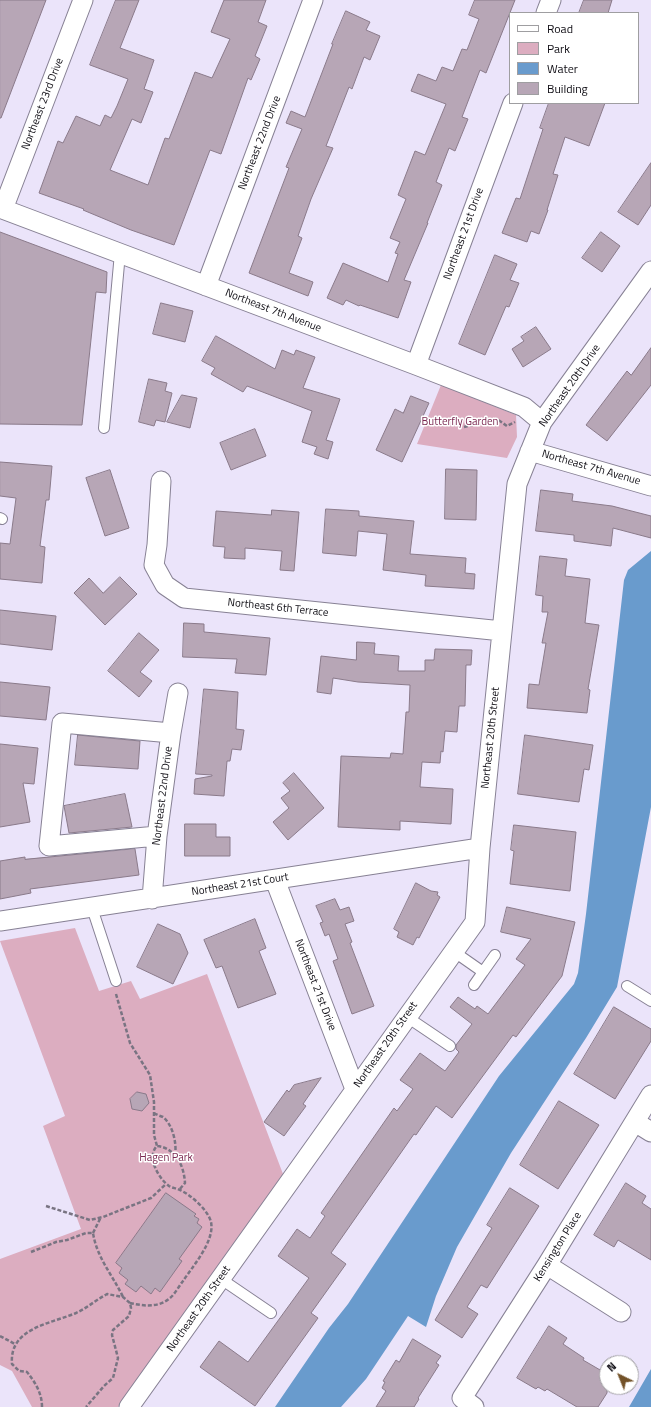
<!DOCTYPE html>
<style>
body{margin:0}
#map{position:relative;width:651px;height:1407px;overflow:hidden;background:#ebe4fa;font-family:"Titillium Web",sans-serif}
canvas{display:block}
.legend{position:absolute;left:509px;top:12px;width:130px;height:92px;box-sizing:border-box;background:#fff;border:1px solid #9f9ea1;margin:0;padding:5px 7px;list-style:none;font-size:12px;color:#0f0d14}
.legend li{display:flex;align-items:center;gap:8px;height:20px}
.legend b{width:20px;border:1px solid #9f9ea1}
.north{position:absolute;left:599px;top:1355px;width:40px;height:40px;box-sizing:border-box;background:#fff;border:1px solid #9f9ea1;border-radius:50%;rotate:317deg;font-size:11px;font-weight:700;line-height:16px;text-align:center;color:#0f0d14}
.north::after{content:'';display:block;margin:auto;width:14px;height:18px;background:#735229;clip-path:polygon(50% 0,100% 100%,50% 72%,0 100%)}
</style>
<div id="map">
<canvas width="651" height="1407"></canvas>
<ul class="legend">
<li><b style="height:5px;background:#fff"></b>Road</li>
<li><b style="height:11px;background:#dcadc0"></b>Park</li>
<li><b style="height:11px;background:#699bcd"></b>Water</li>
<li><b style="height:11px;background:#b7a6b6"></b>Building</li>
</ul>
<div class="north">N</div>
</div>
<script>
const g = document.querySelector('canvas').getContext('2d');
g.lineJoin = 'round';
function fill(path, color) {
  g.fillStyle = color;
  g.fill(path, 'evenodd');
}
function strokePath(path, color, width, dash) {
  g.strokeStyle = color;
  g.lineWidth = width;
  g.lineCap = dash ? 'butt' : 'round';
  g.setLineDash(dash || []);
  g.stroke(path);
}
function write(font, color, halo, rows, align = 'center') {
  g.font = font + ' "Titillium Web",sans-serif';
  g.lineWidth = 3;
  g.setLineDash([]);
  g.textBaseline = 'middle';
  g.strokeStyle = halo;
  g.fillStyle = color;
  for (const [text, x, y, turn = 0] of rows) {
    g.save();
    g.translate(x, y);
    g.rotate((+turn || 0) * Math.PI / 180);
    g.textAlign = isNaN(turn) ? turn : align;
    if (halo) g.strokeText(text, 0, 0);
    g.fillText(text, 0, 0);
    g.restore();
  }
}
fill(new Path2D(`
 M441,385L516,415L517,437L507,458L417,444Z
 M75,928L99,991L131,981L140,999L207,974L283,1174L118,1407H32L12,1371L0,1365V1259L81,1229L43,1126L65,1116L0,941Z`), '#dcadc0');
fill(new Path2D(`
 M651,551V807L617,987L586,1038L511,1153L457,1247L436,1296L426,1327L408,1316L366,1379L341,1407H275L329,1328L348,1304L499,1076L574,984L578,973L586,914L624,580L628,570Z
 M651,1369V1407H629Z`), '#699bcd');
const building = new Path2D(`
 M0,0H46L1,118H0Z
 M116,0H139L120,48L154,60L144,89L153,92L141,123L132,119L110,170L148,185L165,138L169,139L195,72L212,78L230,39L211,32L224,0H266L258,22L267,26L255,56L260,59L251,80L248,78L221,154L210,150L174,245L131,230L83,210L84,209L39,193L58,141L63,143L76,116L100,126L105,115L111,118L117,106L128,79L90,65Z
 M475,0H515L486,73L480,70L462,117L468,119L455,151L449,148L436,182L442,185L427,223H428L404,280L411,282L398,318L360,305L359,306L346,300L343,305L327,298L343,263L388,282L398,254L395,253L400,242L390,238L406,199L398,195L415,151L425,155L446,104L411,91L418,74L436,81L442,67L453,71L462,49L467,50L479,19L469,15Z
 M584,0H612L608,13H579Z
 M346,11L370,22L366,30L380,36L370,60L364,57L352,89L349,87L326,146L333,148L311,199L298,236L302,238L289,273L313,282L308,296L249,273L289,168L286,167L302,129L286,123L291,111L305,117L333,44H332Z
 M549,103H605L589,146L565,137L553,174L558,175L547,210H548L539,234L531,231L527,242L502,233L516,198L520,199L543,129L540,128Z
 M651,163V205L638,225L618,212Z
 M0,232L107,272L106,293L96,292L82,425L0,424Z
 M601,232L620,246L602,272L582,258Z
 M495,255L517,264L510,280L519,283L509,307L506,306L485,355L459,344Z
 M161,303L193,311L185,342L153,334Z
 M536,327L551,349L523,367L512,349L524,341L521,337Z
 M216,336L275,369L282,350L294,355L296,350L315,357L303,388L340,399L326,440L333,442L328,459L314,454L317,447L302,442L312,411L247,386L243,392L211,374L215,368L202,361Z
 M651,348V385L607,441L586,425L627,371L631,375Z
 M149,379L167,383L165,391L172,393L165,422L156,420L154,426L139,422Z
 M182,395L197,398L190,428L167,422Z
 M411,396L429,403L402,462L376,450L395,409L403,413Z
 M255,429L266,456L231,470L220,443Z
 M0,462L52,466L49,500H46L40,546L45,547L42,583L0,579V543L10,544L16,498L0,496Z
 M446,469L477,470L476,520L445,519Z
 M110,470L129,528L105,536L86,478Z
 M541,490L573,494L572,501L612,506L651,516V538L613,528L611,546L574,541V535L536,531Z
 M326,509L359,511V516L414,521L410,554L466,558L465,573L475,574L474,589L425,586L426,575L383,570L387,534L358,531L356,556L323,553Z
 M272,510L299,512L294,571L280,570L282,551L245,548V559L224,558L225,547L213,546L216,511L271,515Z
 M540,556L567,559L565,576L590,579L585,623L599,625L588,689L590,690L587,713L527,708L529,684L539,685L546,643H542L548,612H542L543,596L536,595Z
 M120,577L137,594L105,625L74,593L89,578L103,593Z
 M0,610L56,616L52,650L0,644Z
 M184,623L204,624V632L270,638L266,675L235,673L237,659L183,657Z
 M139,633L159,650L140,672L152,681L139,697L108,671Z
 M357,642L375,643L374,654L399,656L398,671H425V660H434L435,649L472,650L471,665H466L465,706H459L457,732L445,731L443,752L441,751L440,763L422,762L420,787L453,789L451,824L400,821V830L338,827L341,756L390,758L391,753L403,754L406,712H409L410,685L358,682L333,678L331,694L317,692L321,656L356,660Z
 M0,682L50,687L46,720L0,716Z
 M204,689L238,692L236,729L244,730L241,750L232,749L230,761H227L224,796L194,794L195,779L212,776V775L196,774Z
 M78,735L140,741L138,769L75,765Z
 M525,735L593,745L589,770L584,769L579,802L518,794Z
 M0,744L38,748L34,784L23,783L30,822L0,827Z
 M294,773L324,808L288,840L273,822L289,808L281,798L290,791L283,783Z
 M125,794L132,827L69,833L64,806Z
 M185,824H216V837H230V856H185Z
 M514,825L576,832L570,891L510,884L514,851L511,850Z
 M135,849L139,875L30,889L31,893L0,899V861L25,857V859Z
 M416,883L431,891L438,892L437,895L440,897L419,938L417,937L413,945L397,937L399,932L394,929Z
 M335,899L340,910L349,907L354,921L345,924L352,942L350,943L374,1006L352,1014L333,961L338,959L329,934L325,936L320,923L323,922L316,906Z
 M507,907L575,922L562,976L516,1037L513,1035L452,1118L436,1106L416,1135L414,1134L331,1253L346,1264L311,1313L318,1318L255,1406L200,1367L219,1341L248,1362L309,1278L278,1256L297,1229L310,1238L325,1216L321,1213L394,1108L397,1111L413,1089L400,1080L420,1053L445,1071L459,1052L456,1049V1045L472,1024L450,1007L458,997L475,1009L477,1006L488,1014L525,965L516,959L531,939L501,932Z
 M255,919L266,948L259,951L276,994L238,1008L222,966L216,968L204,940Z
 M158,924L180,934L188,953L173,984L137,967Z
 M614,1007L651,1029V1041L615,1099L574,1074Z
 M321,1078L303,1104L306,1106L284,1136L264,1122L287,1090L289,1092L294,1085Z
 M137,1092L146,1094L149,1103L142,1111L132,1109L130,1099Z
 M559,1101L599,1125L558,1189L520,1165Z
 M626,1183L646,1196L642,1203L651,1209V1260L618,1240L614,1247L594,1235Z
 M510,1188L539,1206L487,1288L481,1285L467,1307L478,1314L462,1338L435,1320L492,1228L487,1225Z
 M166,1193L196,1214L194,1216L199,1219L197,1223L202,1227L179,1259L182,1261L160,1292L155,1288L151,1294L141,1286L136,1292L125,1284L128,1280L119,1273L122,1268L116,1263Z
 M549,1326L567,1338L563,1344L584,1358L583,1360L607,1374V1393L598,1407H577L547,1389L545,1391L538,1387L536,1389L517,1378Z
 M413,1339L441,1356L436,1363L439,1365L418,1398L419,1399L414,1407H376L386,1391L382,1388L385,1382L383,1381L396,1360L399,1362Z`);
fill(building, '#b7a6b6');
strokePath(building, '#8a7a8a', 1);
const service = new Path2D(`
 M104,428L120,253
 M0,518L2,519
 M92,908L116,981
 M453,951L483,972L495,955
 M474,985L483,972
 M627,986L651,1001
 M407,1017L450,1046
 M221,1279L271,1313`);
const minor = new Path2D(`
 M546,13L551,0
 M0,208L416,365L524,407L542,422
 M3,209L83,0
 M206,286L313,0
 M416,365L513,103
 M530,451L651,486
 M161,481L157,545L154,565L165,585L184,598L502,631
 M157,836L49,846L62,723L171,733
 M275,880L355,1089
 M152,899L157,836L171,733L178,693
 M0,921L480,848
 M635,1122L651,1132
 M547,1265L621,1312
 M129,1407L475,922L480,848L517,484L542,422L651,271
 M474,1407L462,1398L547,1265L651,1095`);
strokePath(service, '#878194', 12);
strokePath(minor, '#878194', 21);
strokePath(new Path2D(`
 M464,427L497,419L507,426L515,422
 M116,994L130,1043L150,1075L154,1102V1135L157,1146
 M154,1113C157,1115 160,1116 163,1117C173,1125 177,1144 175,1155
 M46,1206L90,1220L103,1217L151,1198L166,1184
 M93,1233L101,1217
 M31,1252L56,1242L67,1240L86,1233H93C97,1258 112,1274 123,1297
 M130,1303C143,1306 159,1308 170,1298C175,1294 179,1286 183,1281C193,1266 215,1241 211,1222C208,1210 191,1195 180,1190C176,1188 172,1188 169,1186C159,1179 146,1157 157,1146C176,1148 184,1166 185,1183L179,1190
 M0,1336L15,1344
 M42,1407C42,1393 35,1382 27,1372L19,1371L12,1364C9,1328 50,1324 76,1313C87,1308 96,1300 107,1294L123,1297L130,1303L131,1308L129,1316L113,1330L112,1335L118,1358L113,1378L104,1386L86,1407`), '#797482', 2.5, [4, 2]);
strokePath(service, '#fff', 10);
strokePath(minor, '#fff', 19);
write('11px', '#0f0d14', '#fff', [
 ["Northeast 23rd Drive",43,104,-69],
 ["Northeast 22nd Drive",260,143,-69],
 ["Northeast 21st Drive",464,234,-70],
 ["Northeast 7th Avenue",273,311,21],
 ["Northeast 20th Drive",570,386,-55],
 ["Northeast 7th Avenue",591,468,16],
 ["Northeast 6th Terrace",278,608,6],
 ["Northeast 20th Street",491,738,-84],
 ["Northeast 22nd Drive",163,796,-83],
 ["Northeast 21st Court",240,885,-9],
 ["Northeast 21st Drive",315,985,69],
 ["Northeast 20th Street",386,1045,-55],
 ["Kensington Place",558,1247,-58],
 ["Northeast 20th Street",199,1309,-55]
]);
write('11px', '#7a2851', '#fff', [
 ["Butterfly Garden",460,422],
 ["Hagen Park",166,1158]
]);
</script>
